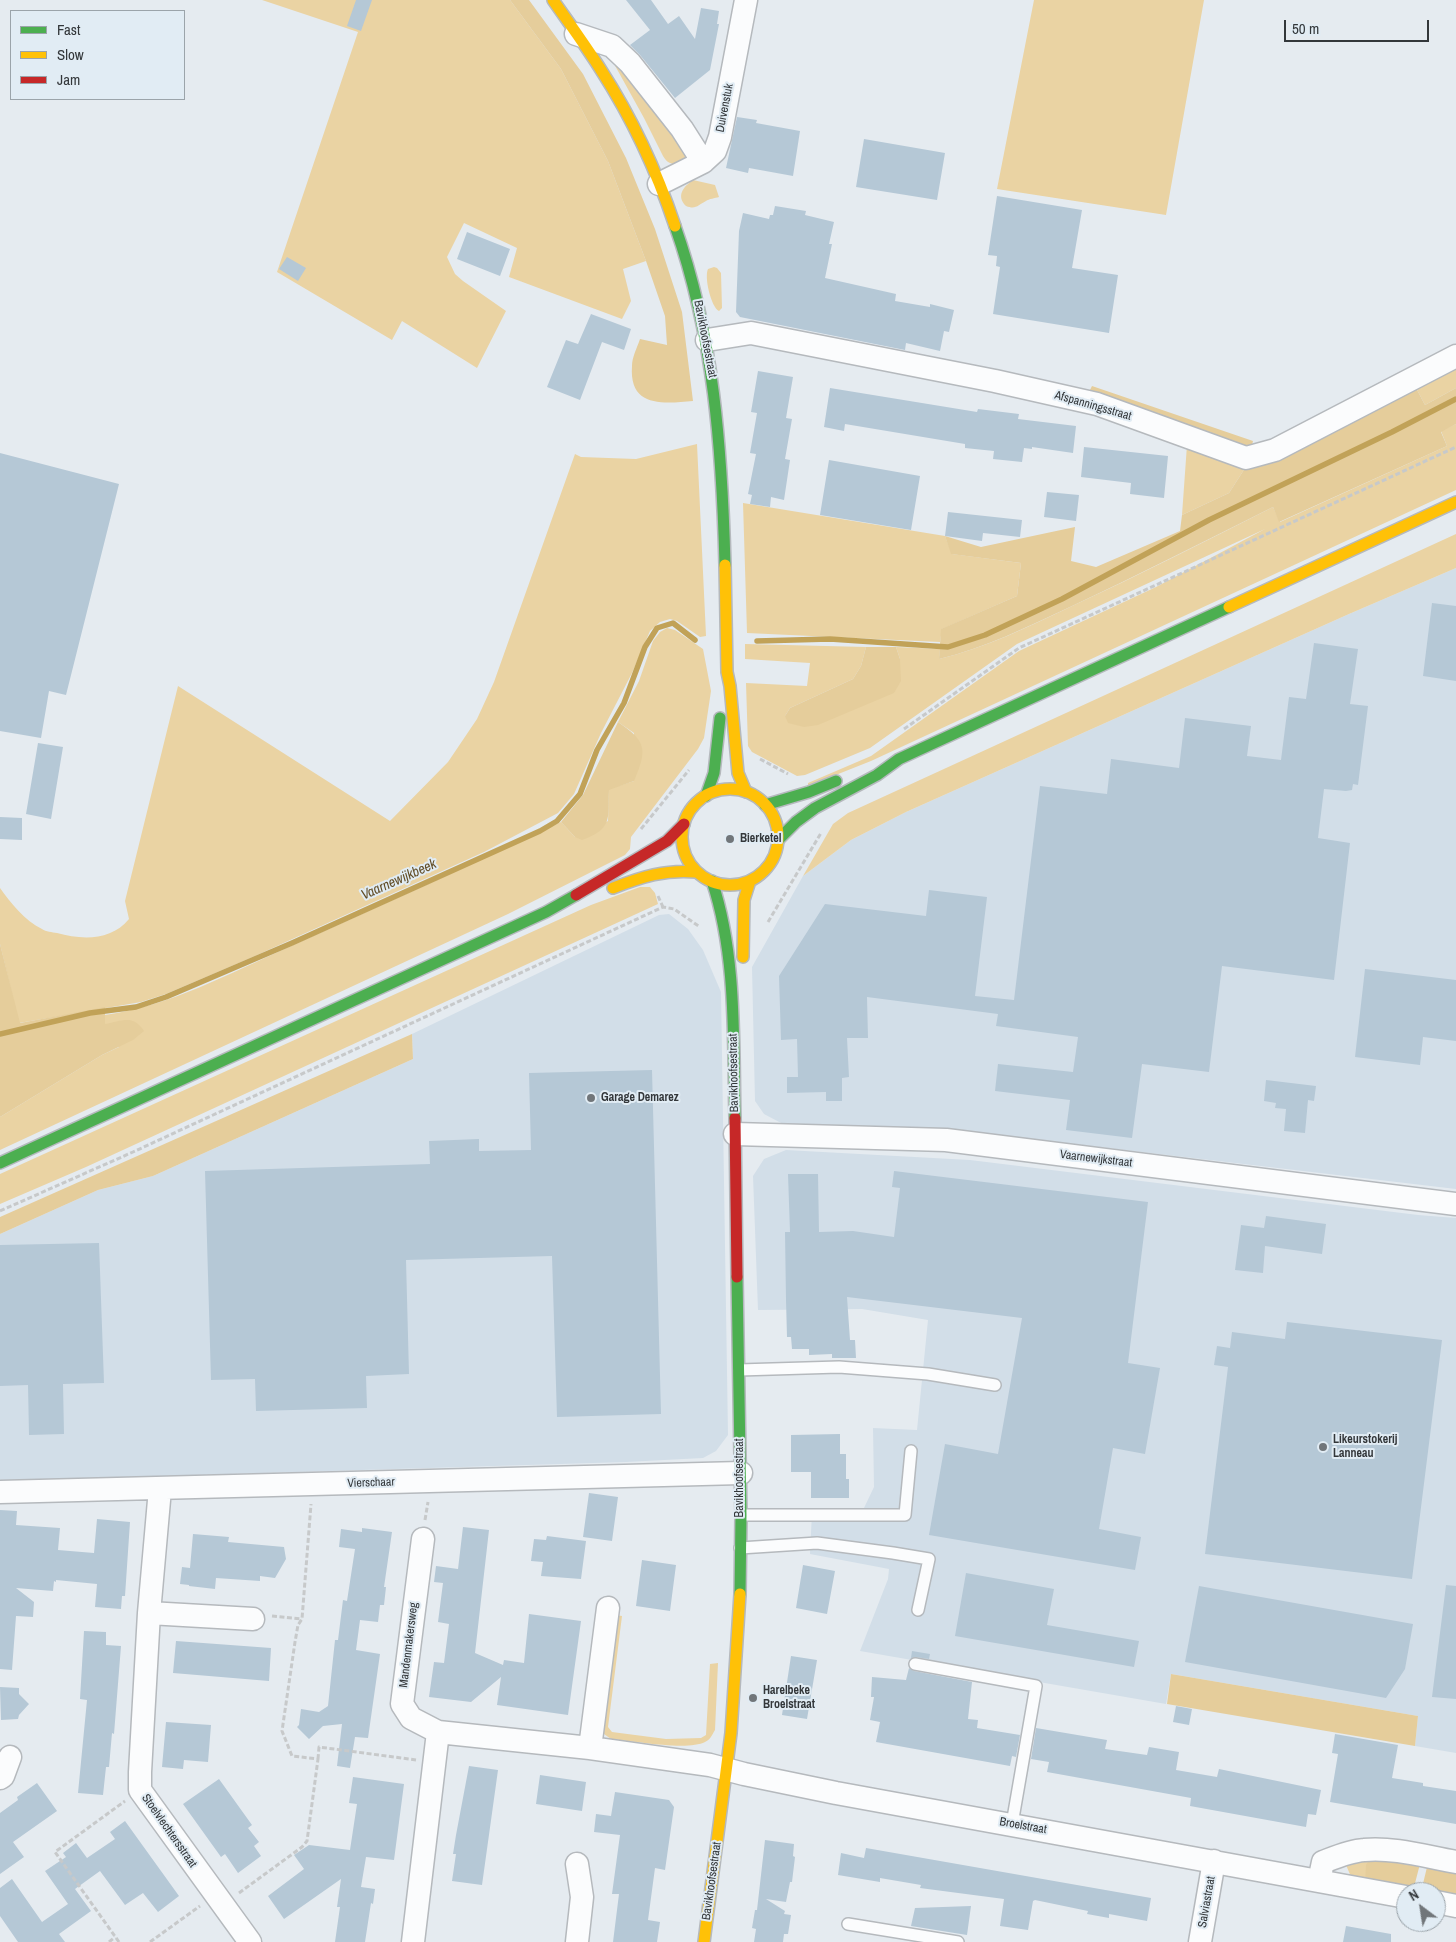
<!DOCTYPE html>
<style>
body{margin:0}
#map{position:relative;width:1456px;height:1942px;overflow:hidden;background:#e5ebf0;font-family:"Archivo Narrow",sans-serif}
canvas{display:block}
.legend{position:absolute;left:10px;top:10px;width:175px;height:90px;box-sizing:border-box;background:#e1ecf4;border:1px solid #9ba4aa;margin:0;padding:6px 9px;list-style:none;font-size:15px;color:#33373a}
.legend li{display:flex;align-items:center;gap:10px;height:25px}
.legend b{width:25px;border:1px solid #9ba4aa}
.north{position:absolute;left:1396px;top:1882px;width:50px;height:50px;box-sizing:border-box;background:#e1ecf4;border:1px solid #9ba4aa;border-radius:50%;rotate:329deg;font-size:14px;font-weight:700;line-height:20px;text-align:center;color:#33373a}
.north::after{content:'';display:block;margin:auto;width:18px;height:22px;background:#71767a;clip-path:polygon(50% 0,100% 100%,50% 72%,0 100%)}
.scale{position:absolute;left:1284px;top:20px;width:145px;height:22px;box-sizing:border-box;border:2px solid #33373a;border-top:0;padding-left:6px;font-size:15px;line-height:18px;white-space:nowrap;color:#33373a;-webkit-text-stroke:4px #e1ecf4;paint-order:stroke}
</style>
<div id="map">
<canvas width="1456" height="1942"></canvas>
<ul class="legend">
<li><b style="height:6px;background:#4caf50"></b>Fast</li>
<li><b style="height:6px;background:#ffc107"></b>Slow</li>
<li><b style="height:6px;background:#c62828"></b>Jam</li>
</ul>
<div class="north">N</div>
<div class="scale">50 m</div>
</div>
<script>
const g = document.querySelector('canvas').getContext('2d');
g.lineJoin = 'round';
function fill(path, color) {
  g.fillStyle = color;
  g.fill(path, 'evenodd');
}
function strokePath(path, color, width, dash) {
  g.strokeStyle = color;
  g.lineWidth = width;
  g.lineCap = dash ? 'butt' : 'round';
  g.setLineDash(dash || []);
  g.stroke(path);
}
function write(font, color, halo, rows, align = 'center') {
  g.font = font + ' "Archivo Narrow",sans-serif';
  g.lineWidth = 4;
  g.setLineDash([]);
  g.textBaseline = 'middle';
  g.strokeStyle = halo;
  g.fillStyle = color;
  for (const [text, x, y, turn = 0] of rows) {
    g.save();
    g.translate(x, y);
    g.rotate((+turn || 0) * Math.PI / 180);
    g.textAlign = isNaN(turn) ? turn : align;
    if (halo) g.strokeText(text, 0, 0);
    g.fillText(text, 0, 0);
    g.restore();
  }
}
fill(new Path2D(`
 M1456,568V1189L1006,1136L783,1124L764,1114L755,1101L752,967L803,876L851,840L906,812L1349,614Z
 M669,914L688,929L703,950L721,992L728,1435L716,1451L703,1458L626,1462L0,1481V1234L98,1190L153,1176L413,1059L412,1034L659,915Z
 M786,1150L970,1160L1418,1215L1456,1218V1753L1415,1746L1418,1716L1171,1674L1166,1704L860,1651L888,1579L889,1569L810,1554L812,1512L864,1508L874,1487L873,1428L917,1430L928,1320L862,1309L758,1310L753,1176L764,1159Z`), '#d2dee8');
fill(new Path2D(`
 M262,0H510L561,69L608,161L646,261L623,269L631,301L622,319L509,277L517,248L464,223L447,257L455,274L463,281L506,311L477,368L402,321L392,340L277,272L358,32Z
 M1034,0H1204L1166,215L997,189Z
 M618,59L689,158L679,165C671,164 667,163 663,156L644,118L613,62Z
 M693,180L715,185L719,197C715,198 709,199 706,201C698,205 696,210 686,206C676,196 683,187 693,180Z
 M714,267L717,268L721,273L722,308L719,311C711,307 704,277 708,269Z
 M1456,351V388L1425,405L1415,386Z
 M1456,424V490L871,761L808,786V783L871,756L1019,651L1156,587L1265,529L1017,644L870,748L805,775L797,776L752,752L748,746L746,683L807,686L810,663L745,659V644L866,647L861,666L853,679L790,708L785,716L900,659L896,647L940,649L939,659C985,648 1028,627 1070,607C1139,575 1206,541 1273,507L1280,522L1447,446L1441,431Z
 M697,444L706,636L700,637L677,621L670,619L660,622L650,631L632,673L601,733L574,794L558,813L484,852L255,956L166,994L141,1002L19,1023L0,944V888C10,902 25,921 42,929C46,932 52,932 57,933C82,940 111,941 129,919L125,901L178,686L390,821L448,762L477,719L494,682L575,454L581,457L636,459Z
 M1187,445L1247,465L1229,493L1182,515Z
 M743,503L945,536L952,554L1021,563L1017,596L942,629L940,642L747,633Z
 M1456,534V568L1349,614L906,812L851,840L803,876L833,824L848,813Z
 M667,628L675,630L703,649L711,691L704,738L698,749L631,837L630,849L625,855L508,914L0,1150V1117L102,1055L119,1047L105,1024V1015C170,1006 230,973 289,947C380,906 471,865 561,822L575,837L608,821L609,789L634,781V733L618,722L639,681L653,641L660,632Z
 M640,887H650L655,893L658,904L86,1167L0,1204V1174L591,905Z
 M614,1615L622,1616L608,1727L612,1732L666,1739L701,1738L706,1735L710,1664L718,1663L715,1730C712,1735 710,1740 705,1742C688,1751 633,1741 611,1739L604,1734L601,1728Z
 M1378,1854L1365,1883L1352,1879L1346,1865Z`), '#ead3a3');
fill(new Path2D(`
 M510,0H529L583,74L626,158L655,229L682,312L693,401C662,404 629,407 632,366C632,357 637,348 640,339L667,345L665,316L646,261L608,161L561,69Z
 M1092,386L1253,441L1247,464L1415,386L1425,405L1456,388V424L1441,432L1447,446L1279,522L1273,507C1205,541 1138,575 1070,607C1027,627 985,648 939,659L941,629L1017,596L1021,563L951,554L945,536L981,547L1075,527L1071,561L1096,567L1180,531L1182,515L1229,493L1247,465L1081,408Z
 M866,647H896L900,659L901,681L894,693L818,725L804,727L788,723L785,716L790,708L853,679L861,666Z
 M618,722C646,741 648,749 634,781L609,790C608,818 613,829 582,840L575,837L561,822L583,795Z
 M0,944L20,1023L105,1007V1024C122,1021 133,1014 144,1031L133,1040L102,1055L0,1117Z
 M412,1034L413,1059L153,1176L98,1190L0,1234V1217Z
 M1171,1674L1418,1716L1415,1746L1167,1704Z
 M1370,1859L1421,1860L1413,1891L1365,1883L1366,1865Z
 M1428,1863L1456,1868V1899L1436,1892H1421Z`), '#e5cd9b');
strokePath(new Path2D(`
 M757,641L830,639L948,647L985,635L1062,599L1209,520L1392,432L1456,399
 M0,1034L90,1013L136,1007L166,997L292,943L540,831L557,821L580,794L597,750L624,703L645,647L657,628L673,623L695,640`), '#c1a258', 5.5);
fill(new Path2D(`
 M356,0H372L361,31L347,26Z
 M626,0H651L668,24L679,16L695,39L701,8L719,11L717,24H719L710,70L675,98L640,55L630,45L650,30Z
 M737,117L757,120L756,123L800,131L793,176L749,168L748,173L726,168Z
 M864,139L945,153L937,200L856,187Z
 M997,196L1082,210L1072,268L1118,275L1109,333L993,314L1000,267L996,266L997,256L988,255Z
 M775,206L806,211L805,215L834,222L829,244H832L825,278L896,294L895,301L930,307V304L954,310L949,332L944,331L940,351L906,343L905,350L740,317L736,312L739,231L743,213L769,219L770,215H773Z
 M467,232L510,249L500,276L457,259Z
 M287,257L306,268L298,281L279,269Z
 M591,314L631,329L624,350L602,342L580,400L547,387L566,340L578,344Z
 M758,371L793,377L786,418L792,419L785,459L790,460L784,500L771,497L770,507L750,504L752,495L748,494L756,454L750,453L757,413L751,412Z
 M830,388L977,412L978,409L1019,414L1018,419L1076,426L1073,453L1032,447V449L1024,448L1022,462L993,459L994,451L965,448V444L845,424L844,431L824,427Z
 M1084,447L1168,456L1164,498L1130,494L1131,483L1081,477Z
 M0,453L119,484L66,695L49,691L41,738L0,731Z
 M829,460L920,476L911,530L820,515Z
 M1047,492L1079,495L1076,521L1044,517Z
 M948,512L1022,520L1020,537L983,533L982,541L945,536Z
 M1432,603L1456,606V681L1423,676Z
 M1314,643L1358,649L1350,704L1368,706L1358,785L1353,784L1352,790L1346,791L1324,789L1318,838L1350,843L1334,980L1222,966L1209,1072L1142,1064L1132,1138L1066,1130L1070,1100L995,1091L998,1064L1073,1072L1078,1037L996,1026L998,1014L867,997L868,1038H847L849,1077L842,1078V1101H826V1092L787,1093V1077H798L797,1039L781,1040L779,976L825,904L926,916L929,890L987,897L975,996L1014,1000L1040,786L1107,794L1111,759L1179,768L1185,718L1251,726L1247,756L1281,760L1289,697L1306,699Z
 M38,743L63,747L51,819L26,814Z
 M0,817L22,818V840L0,839Z
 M1365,969L1456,980V1041L1423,1037L1420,1065L1355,1057Z
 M652,1070L661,1414L557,1417L552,1256L406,1260L409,1374L366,1376L367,1408L256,1411L255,1379L211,1380L205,1171L430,1164L429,1141L479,1139V1151L531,1150L529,1073Z
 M1266,1080L1316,1086L1314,1101L1308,1100L1305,1133L1284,1131L1286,1109L1275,1108L1276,1103L1264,1101Z
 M894,1171L1148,1202L1128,1363L1160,1368L1145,1454L1113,1448L1099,1529L1141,1537L1135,1570L929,1535L945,1444L998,1454L1022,1318L847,1297L850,1340H855L856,1358H832V1354L809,1355V1349H792L791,1337H787L786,1300L785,1232H790L788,1174H818L819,1232L853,1231L894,1237L900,1188L892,1187Z
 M1266,1216L1326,1224L1322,1254L1265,1246L1263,1273L1235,1270L1241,1225L1264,1228Z
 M99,1243L104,1383L63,1384L64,1434L29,1435L28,1385L0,1386V1245Z
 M1287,1322L1442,1340L1412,1579L1205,1554L1228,1367L1214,1365L1217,1346L1230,1348L1232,1332L1285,1339Z
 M840,1434V1454H846V1479H849V1498H811V1472H791V1435Z
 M589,1493L618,1497L612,1541L583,1537Z
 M0,1510L17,1511L16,1525L60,1528L58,1550L94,1553L97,1519L130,1522L125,1596H122L121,1609L95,1607L97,1584L56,1580V1582L54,1581L53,1591L16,1588L34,1602L33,1617L16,1616L12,1670L0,1669Z
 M463,1527L489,1530L475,1653L503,1665L504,1660L524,1663L529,1614L581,1621L568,1715L497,1705L501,1677L471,1702L429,1697L434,1662L444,1663L449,1624L438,1622L443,1583L434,1582L436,1566L458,1569Z
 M362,1528L392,1532L384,1587H386L384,1605H380L378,1622L360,1620L356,1650L380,1654L368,1738L355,1737L350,1768L337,1766L342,1724L323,1726L309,1739L297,1727L299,1725L301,1709L319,1712L328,1706L335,1640H338L343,1600L347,1601L355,1549L339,1547L341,1529L362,1532Z
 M193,1534L229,1537L228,1542L284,1547L286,1559L275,1578L260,1576V1581L216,1578L215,1589L189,1586V1585L180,1584L182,1567L190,1568Z
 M547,1536L586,1541L581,1579L541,1576L543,1562L531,1561L534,1539L546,1540Z
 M642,1560L676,1565L670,1611L636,1606Z
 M803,1565L835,1571L827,1614L796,1608Z
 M966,1573L1054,1589L1047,1625L1139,1641L1134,1667L955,1636Z
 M1446,1585L1456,1586V1699L1432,1697Z
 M1199,1586L1413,1624L1405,1669L1386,1698L1185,1662Z
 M84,1631L106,1632V1645L121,1646L114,1734L112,1733L109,1767H106L103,1795L78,1793L87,1700L80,1699Z
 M176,1641L271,1648L269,1681L173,1673Z
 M912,1651L930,1654L929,1659L916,1657L911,1658Z
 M791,1656L817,1660L807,1719L782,1715Z
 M909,1668L914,1671L972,1682L968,1719L978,1720L977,1728L1020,1735L1016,1757L1012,1756L1010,1766L876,1742L880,1722L870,1720L874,1697H871L872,1677L906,1680Z
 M0,1687L19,1688V1694L29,1704L19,1715L18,1719L1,1720Z
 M1176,1706L1192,1709L1189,1725L1173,1722Z
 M166,1722L211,1725L208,1762L184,1760L183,1769L162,1767Z
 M1036,1728L1107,1740L1105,1749L1147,1755L1149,1747L1179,1752L1176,1770L1217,1777L1219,1769L1321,1790L1316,1815L1308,1814L1306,1827L1190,1806L1191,1798L1047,1772L1049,1762L1031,1759Z
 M1335,1734L1398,1745L1392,1778L1423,1783V1786L1456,1791V1824L1330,1802L1338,1754L1332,1753Z
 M469,1766L498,1770L482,1885L452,1881L456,1854H453L456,1835Z
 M540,1775L586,1782L582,1811L536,1804Z
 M353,1777L404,1784L394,1860L366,1857L361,1887L375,1889L373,1904L371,1903L365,1942H335L340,1907H337L341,1879L284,1919L268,1896L304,1869L294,1855L309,1845L350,1850L357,1804L349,1803Z
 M219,1779L252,1825L248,1828L259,1842L254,1846L261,1856L238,1873L225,1854L221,1857L183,1804Z
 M37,1783L57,1811L13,1842L24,1857L0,1874V1813L18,1800L17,1797Z
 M615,1792L669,1800L674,1807L665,1870L655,1868L648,1920L660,1922L657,1942H613L619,1894H612L620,1835L594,1832L596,1814L611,1816Z
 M125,1821L179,1896L158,1912L143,1893L125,1905L100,1871L75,1889L91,1911L59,1934L65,1942H18L0,1916V1888L12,1879L42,1922L68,1904L45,1871L66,1857L63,1853L76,1843L87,1858L115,1839L110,1832Z
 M765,1840L794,1844L793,1856L795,1857L792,1882H790L786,1902L766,1899L785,1911L784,1914L791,1915L788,1934H784L783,1942H754L756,1929L752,1928L755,1910H757Z
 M866,1848L1151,1898L1147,1921L1109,1914V1918L1087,1914L1088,1911L1035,1900L1033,1901L1028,1930L1000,1926L1004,1899L920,1888L921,1885L880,1878V1882L838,1875L841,1853L864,1858Z
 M971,1906L967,1935L911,1926L915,1908Z
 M1346,1926L1391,1934V1942H1343Z`), '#b5c8d6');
const lane = new Path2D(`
 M739,1370L839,1367L928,1374L995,1385
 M741,1515H905L911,1451
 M740,1548L817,1543L893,1553L929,1559L918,1610
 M915,1664L1036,1686L1012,1824
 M848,1924L958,1942`);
const street = new Path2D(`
 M576,34L612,46L630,63L682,129L703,162
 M659,184L703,162L715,151L720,137L746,0
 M707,340L751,333L995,381L1097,404L1246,458L1275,450L1456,356
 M735,1134L946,1140L1456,1204
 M160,1489L149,1613L140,1772V1790L250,1942
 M0,1492L741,1473
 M608,1608L590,1748L710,1765L744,1774L836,1793L1406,1897
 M149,1613L253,1619
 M438,1732L590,1748
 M0,1778L3,1776L10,1757
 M1319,1881L1323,1862C1336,1857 1350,1851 1364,1850C1394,1847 1427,1857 1456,1862
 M1436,1902L1456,1906
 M413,1942L438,1732L411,1718L402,1704L423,1539
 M577,1942L582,1897L577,1864
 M1200,1942L1214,1861`);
const fast = new Path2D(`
 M675,226C714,336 722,450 725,565
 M706,796L714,773L720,718
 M765,805L809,792L836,781
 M779,839L796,822L815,808L877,775L899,759L1229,607
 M712,881C737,956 733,1039 735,1118
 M0,1163L546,912L576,895
 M737,1277L741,1515L740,1594`);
const slow = new Path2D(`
 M553,0C569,23 586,46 601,70C632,118 657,172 675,226
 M725,565L727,672L730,686L738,773L746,792
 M1229,607L1456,502
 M682 837a48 48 0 1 1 96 0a48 48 0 1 1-96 0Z
 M613,888C641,877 666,869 696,872
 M743,957L744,900L750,881
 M704,1942L731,1733L740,1594`);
const jam = new Path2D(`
 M576,895L667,841L684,824
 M735,1118L737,1277`);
strokePath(lane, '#b5b9bd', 14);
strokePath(street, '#b5b9bd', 25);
strokePath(fast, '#b5b9bd', 14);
strokePath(slow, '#b5b9bd', 14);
strokePath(jam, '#b5b9bd', 14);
strokePath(new Path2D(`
 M904,729L1019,648L1456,447
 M760,759L788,774
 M641,829L689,770
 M658,896L663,907
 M768,922L821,833
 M0,1211L133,1152L663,907L674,909L700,927
 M425,1520L428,1502
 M272,1616L302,1619
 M318,1759L319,1747L416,1760
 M239,1893L302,1847L307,1841L318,1759L292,1756L282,1731L295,1642L298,1625L302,1619L311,1504
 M109,1942L115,1937
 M119,1942L55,1852L125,1801
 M150,1942L200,1906`), '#c7c9ca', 3, [5, 2.5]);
strokePath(lane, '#fbfcfd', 11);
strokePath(street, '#fbfcfd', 22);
strokePath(fast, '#4caf50', 11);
strokePath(slow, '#ffc107', 11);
strokePath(jam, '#c62828', 11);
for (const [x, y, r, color] of [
 [730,839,5,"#71767a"],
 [591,1098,5,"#71767a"],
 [1323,1447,5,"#71767a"],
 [753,1698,5,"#71767a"]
]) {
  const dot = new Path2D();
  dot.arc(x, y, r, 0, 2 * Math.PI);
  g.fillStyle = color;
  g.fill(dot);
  strokePath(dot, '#e1ecf4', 2);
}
write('12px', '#33373a', '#e1ecf4', [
 ["Duivenstuk",725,108,-79],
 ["Bavikhoofsestraat",705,339,79],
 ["Afspanningsstraat",1093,406,16],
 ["Bavikhoofsestraat",734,1073,-91],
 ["Vaarnewijkstraat",1096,1159,7],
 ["Bavikhoofsestraat",740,1478,-90],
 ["Vierschaar",371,1483,-2],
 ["Mandenmakersweg",409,1645,-83],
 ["Broelstraat",1023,1826,10],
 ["Stoelvlechtersstraat",169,1831,55],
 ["Bavikhoofsestraat",712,1881,-82],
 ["Salviastraat",1207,1902,-80]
]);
write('bold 12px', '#33373a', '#e1ecf4', [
 ["Bierketel",740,839],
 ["Garage Demarez",601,1098],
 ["Likeurstokerij",1333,1440],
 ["Lanneau",1333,1454],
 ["Harelbeke",763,1691],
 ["Broelstraat",763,1705]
], 'left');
write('italic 14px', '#624d26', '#e1ecf4', [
 ["Vaarnewijkbeek",399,880,-24]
]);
</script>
